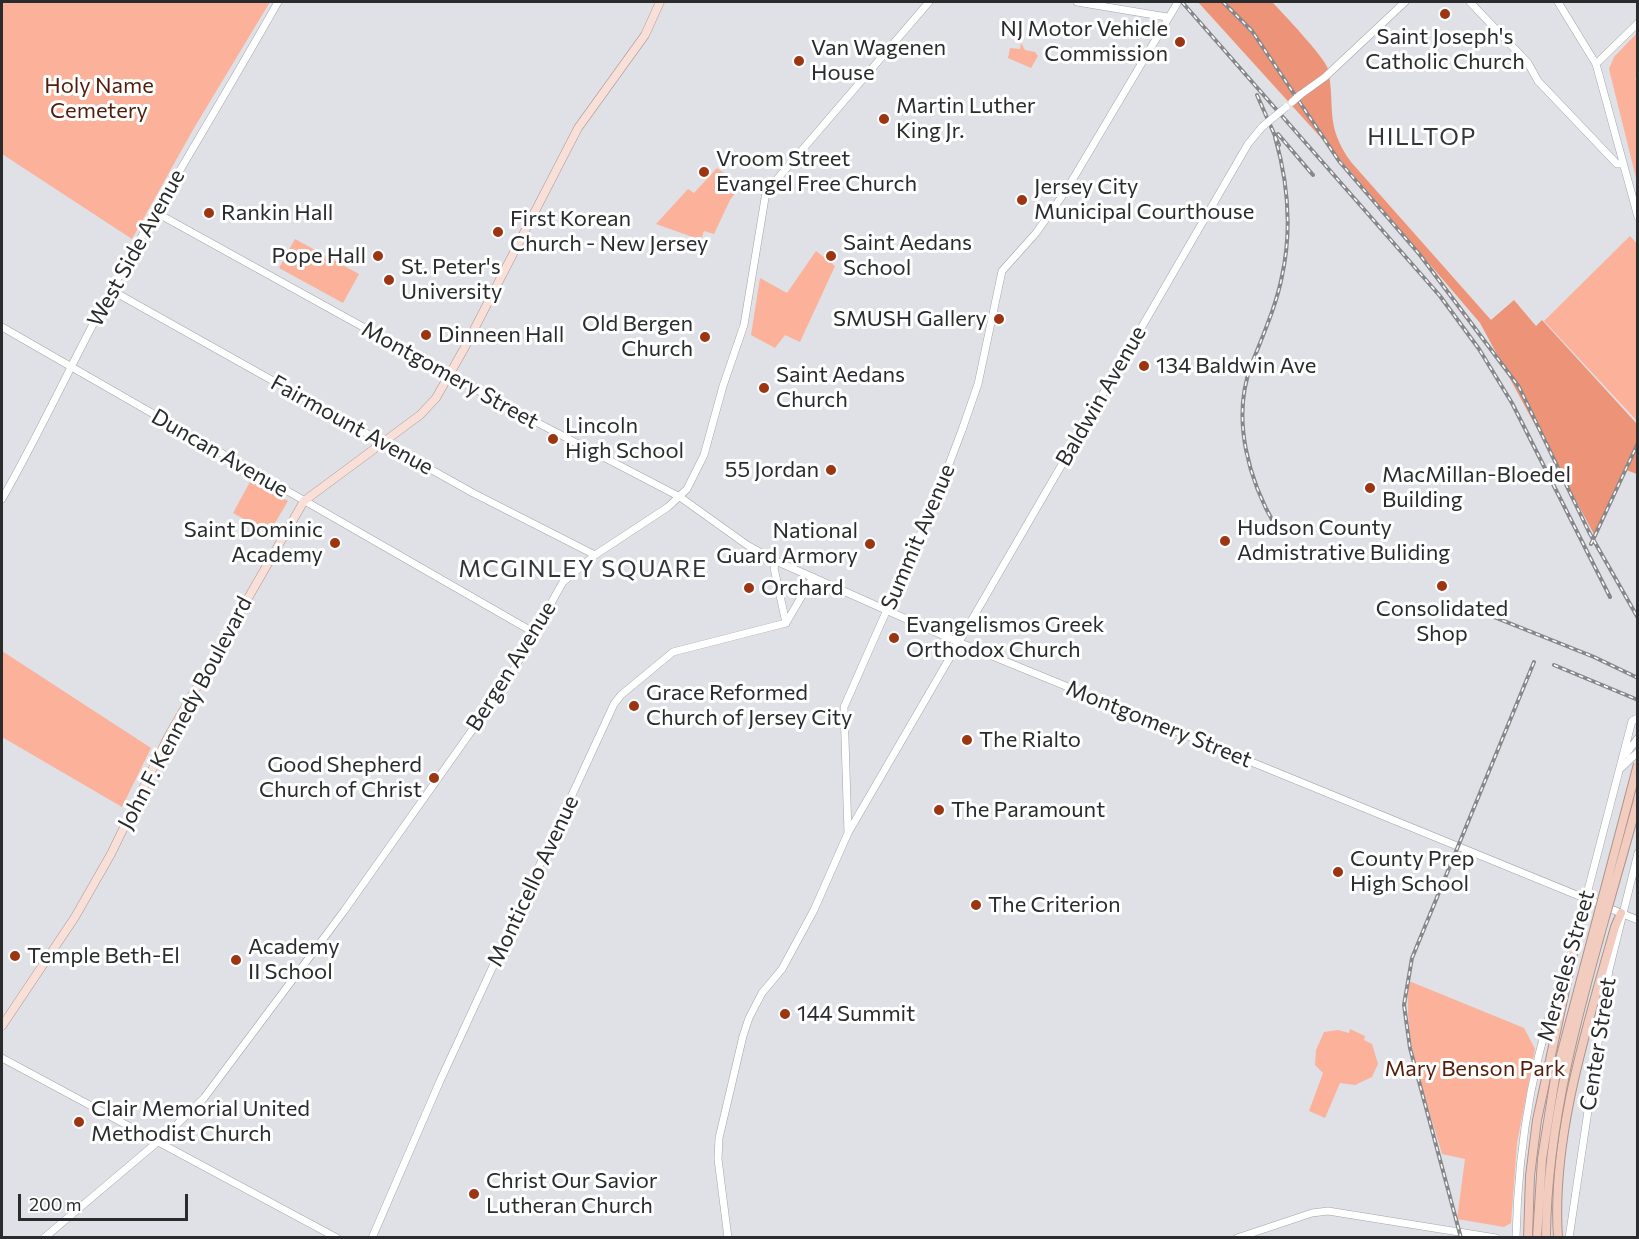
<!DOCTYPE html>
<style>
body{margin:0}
#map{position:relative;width:1639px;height:1239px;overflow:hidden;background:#dfe1e6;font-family:Commissioner,sans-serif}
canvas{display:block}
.frame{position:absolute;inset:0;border:3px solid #2a2b2d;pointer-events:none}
.scale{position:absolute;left:18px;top:1194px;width:170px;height:27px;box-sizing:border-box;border:3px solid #2a2b2d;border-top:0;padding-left:8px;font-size:18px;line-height:21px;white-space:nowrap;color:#2a2b2d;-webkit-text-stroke:4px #fff;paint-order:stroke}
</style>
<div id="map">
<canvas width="1639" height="1239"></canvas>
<div class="frame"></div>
<div class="scale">200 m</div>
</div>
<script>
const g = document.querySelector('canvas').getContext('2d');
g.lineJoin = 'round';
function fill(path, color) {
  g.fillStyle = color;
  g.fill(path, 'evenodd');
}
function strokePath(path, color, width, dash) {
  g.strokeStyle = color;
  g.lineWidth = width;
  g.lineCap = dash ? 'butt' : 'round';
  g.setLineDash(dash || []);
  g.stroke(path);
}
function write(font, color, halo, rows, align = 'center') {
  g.font = font + ' Commissioner,sans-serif';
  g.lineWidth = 6;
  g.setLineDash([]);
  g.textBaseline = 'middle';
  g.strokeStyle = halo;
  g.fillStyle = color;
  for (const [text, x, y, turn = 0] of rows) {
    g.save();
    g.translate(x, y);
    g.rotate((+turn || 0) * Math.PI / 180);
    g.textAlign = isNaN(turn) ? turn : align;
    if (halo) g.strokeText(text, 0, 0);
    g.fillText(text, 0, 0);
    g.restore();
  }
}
fill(new Path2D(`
 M2,2H270L194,128L132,239L2,154Z
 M1637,33V77L1635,79L1638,82L1637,182L1609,69L1614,57Z
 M1021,43L1025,50L1035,52L1038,56L1031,68L1008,58L1010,48L1020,49Z
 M717,168L741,185L730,200L714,234L704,231L701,240L656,224L688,189L694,193Z
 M1630,236L1638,245L1637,421L1544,321Z
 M295,239L359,274L343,303L279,268Z
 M816,251L835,266L800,342L785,335L775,348L751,335L760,278L787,293Z
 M251,480L288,501L269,533L233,513Z
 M2,651L151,748L122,807L2,737Z
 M1409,981L1524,1028L1535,1049L1517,1143L1511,1223L1504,1227L1457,1219L1465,1159L1442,1154C1426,1097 1402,1040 1409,981Z
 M1350,1029L1365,1036L1364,1040L1372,1044L1378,1064L1372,1077L1355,1085L1340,1083L1325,1118L1309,1111L1323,1073L1315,1065L1316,1050L1324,1032L1338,1030L1349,1033Z`), '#fbb19a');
fill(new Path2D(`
 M1198,2H1272C1282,12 1325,58 1328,69C1336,109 1324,124 1351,162L1491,320L1514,300L1536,326L1542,320L1637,424V474L1626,470L1596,538L1480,323L1333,151Z`), '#ed9377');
const secondary = new Path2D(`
 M1077,2L1167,17
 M1470,2L1528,63L1538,81L1617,164H1623
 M1558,2L1596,64L1638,217
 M1596,64L1638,23
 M1300,95L1325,77L1405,2
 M155,212L515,411L680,497L747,545L776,561L958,642L1638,920
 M111,290L473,493L595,555
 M2,327L533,632
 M2,499C40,433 71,364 107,298C162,198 222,101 278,2
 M776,561L774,568L786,623
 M786,623L813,577
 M1626,754L1638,738
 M1621,768L1638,752
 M848,833L1248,144L1262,127
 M1574,944L1632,721L1638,718
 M2,1058L337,1238
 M44,1238L167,1134L204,1098L344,911L509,678L563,582L595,555L668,507L687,489L704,455L723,386L744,325L766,192L929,2
 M372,1238L440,1081L614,704L621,695L673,652L786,623
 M728,1238L718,1159L719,1138L743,1036L749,1018L762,993L782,969L814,910L848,833L844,707L935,501L962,430L978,384L1002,271L1036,233L1067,189L1178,2
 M1237,1238L1312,1213L1328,1211L1496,1238
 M1516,1238C1518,1142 1535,1045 1570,955
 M1569,1238L1609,970L1638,853`);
const primary = new Path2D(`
 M2,1026L75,917L111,854L168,737L304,501L420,415L436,398L465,347L578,128L645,35L660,2`);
const highway = new Path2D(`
 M1546,1029L1550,1033L1553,1043
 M1528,1238L1530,1176L1537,1120L1576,940
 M1558,1238C1551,1136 1588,1024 1615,927L1621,913`);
strokePath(secondary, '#a2a5a9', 8);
strokePath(primary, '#ad948d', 9);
strokePath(highway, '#ad948d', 10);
strokePath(secondary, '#fff', 7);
strokePath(primary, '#f8e0d9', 8);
strokePath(highway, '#f3ccc0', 8);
const rail = new Path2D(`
 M1182,2L1440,296L1479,349L1512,403L1610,597
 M1223,2L1252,31L1339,161L1420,255L1519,387L1589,532L1638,618
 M1257,95L1279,145
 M1278,134L1313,175
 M1275,137C1288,182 1292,230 1282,276C1276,307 1262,337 1251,366C1231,419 1249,481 1276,527
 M1591,544L1638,443
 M1494,617L1594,657L1638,678
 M1554,665L1638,700
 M1461,1238L1410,1048L1404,1005L1412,958L1534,662`);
strokePath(rail, '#85878a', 4);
strokePath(rail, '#fff', 1.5, [4.5]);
const secondaryBridge = new Path2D(`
 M1292,102L1300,95
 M1262,127L1286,107`);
const highwayBridge = new Path2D(`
 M1537,1238L1542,1159L1555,1078L1638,764
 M1546,1238C1547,1090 1600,942 1638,800`);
strokePath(secondaryBridge, '#a2a5a9', 8, []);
strokePath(highwayBridge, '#ad948d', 10, []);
strokePath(secondaryBridge, '#fff', 7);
strokePath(highwayBridge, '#f3ccc0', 8);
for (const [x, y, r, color] of [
 [1445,14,6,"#9c3511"],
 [1180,42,6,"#9c3511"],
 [799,61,6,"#9c3511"],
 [884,119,6,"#9c3511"],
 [704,172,6,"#9c3511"],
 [1022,200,6,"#9c3511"],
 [209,213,6,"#9c3511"],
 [498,232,6,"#9c3511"],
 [378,256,6,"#9c3511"],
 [831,256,6,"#9c3511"],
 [389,280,6,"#9c3511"],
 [999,319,6,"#9c3511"],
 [426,335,6,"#9c3511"],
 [705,337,6,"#9c3511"],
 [1144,366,6,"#9c3511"],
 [764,388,6,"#9c3511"],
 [553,439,6,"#9c3511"],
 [831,470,6,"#9c3511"],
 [1370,488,6,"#9c3511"],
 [1225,541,6,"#9c3511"],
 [335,543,6,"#9c3511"],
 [870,544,6,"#9c3511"],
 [1442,586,6,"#9c3511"],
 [749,588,6,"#9c3511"],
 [894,638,6,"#9c3511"],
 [634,706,6,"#9c3511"],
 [967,740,6,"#9c3511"],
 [434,778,6,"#9c3511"],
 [939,810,6,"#9c3511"],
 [1338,872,6,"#9c3511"],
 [976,905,6,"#9c3511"],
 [15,956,6,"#9c3511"],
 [236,960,6,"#9c3511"],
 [785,1014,6,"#9c3511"],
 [79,1122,6,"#9c3511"],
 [474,1194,6,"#9c3511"]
]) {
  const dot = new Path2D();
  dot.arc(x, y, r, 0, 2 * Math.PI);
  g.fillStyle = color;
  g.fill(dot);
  strokePath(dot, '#fff', 2);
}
write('22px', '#2a2b2d', '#fff', [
 ["NJ Motor Vehicle",1168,29,"right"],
 ["Commission",1168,54,"right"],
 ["Saint Joseph's",1445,37,"center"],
 ["Catholic Church",1445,62,"center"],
 ["Van Wagenen",811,48],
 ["House",811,73],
 ["Martin Luther",896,106],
 ["King Jr.",896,131],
 ["Vroom Street",716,159],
 ["Evangel Free Church",716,184],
 ["Jersey City",1034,187],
 ["Municipal Courthouse",1034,212],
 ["Rankin Hall",221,213],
 ["First Korean",510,219],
 ["Church - New Jersey",510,244],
 ["Saint Aedans",843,243],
 ["School",843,268],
 ["Pope Hall",366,256,"right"],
 ["St. Peter's",401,267],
 ["University",401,292],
 ["SMUSH Gallery",987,319,"right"],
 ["Old Bergen",693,324,"right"],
 ["Church",693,349,"right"],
 ["Dinneen Hall",438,335],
 ["134 Baldwin Ave",1156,366],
 ["Saint Aedans",776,375],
 ["Church",776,400],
 ["Lincoln",565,426],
 ["High School",565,451],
 ["55 Jordan",819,470,"right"],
 ["MacMillan-Bloedel",1382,475],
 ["Building",1382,500],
 ["Hudson County",1237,528],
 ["Admistrative Buliding",1237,553],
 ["Saint Dominic",323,530,"right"],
 ["Academy",323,555,"right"],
 ["National",858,531,"right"],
 ["Guard Armory",858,556,"right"],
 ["Orchard",761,588],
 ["Consolidated",1442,609,"center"],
 ["Shop",1442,634,"center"],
 ["Evangelismos Greek",906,625],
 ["Orthodox Church",906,650],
 ["Grace Reformed",646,693],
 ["Church of Jersey City",646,718],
 ["The Rialto",979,740],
 ["Good Shepherd",422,765,"right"],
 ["Church of Christ",422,790,"right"],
 ["The Paramount",951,810],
 ["County Prep",1350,859],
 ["High School",1350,884],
 ["The Criterion",988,905],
 ["Academy",248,947],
 ["II School",248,972],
 ["Temple Beth-El",27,956],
 ["144 Summit",797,1014],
 ["Clair Memorial United",91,1109],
 ["Methodist Church",91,1134],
 ["Christ Our Savior",486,1181],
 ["Lutheran Church",486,1206]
], 'left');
write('22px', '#541c0a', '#fff', [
 ["Holy Name",99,86],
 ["Cemetery",99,111],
 ["Mary Benson Park",1475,1069]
]);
write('22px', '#2a2b2d', '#fff', [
 ["West Side Avenue",136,248,-61],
 ["Montgomery Street",450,375,29],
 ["Baldwin Avenue",1101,396,-60],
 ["Fairmount Avenue",352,425,29],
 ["Duncan Avenue",220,453,30],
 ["Summit Avenue",918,537,-67],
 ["Bergen Avenue",511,666,-58],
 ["John F. Kennedy Boulevard",185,713,-62],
 ["Montgomery Street",1159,724,22],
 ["Monticello Avenue",533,881,-65],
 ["Merseles Street",1566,966,-74],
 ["Center Street",1598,1044,-81]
]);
g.letterSpacing = '1.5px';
write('24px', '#333539', '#fff', [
 ["HILLTOP",1422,137],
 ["MCGINLEY SQUARE",583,569]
]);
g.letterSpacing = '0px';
</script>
